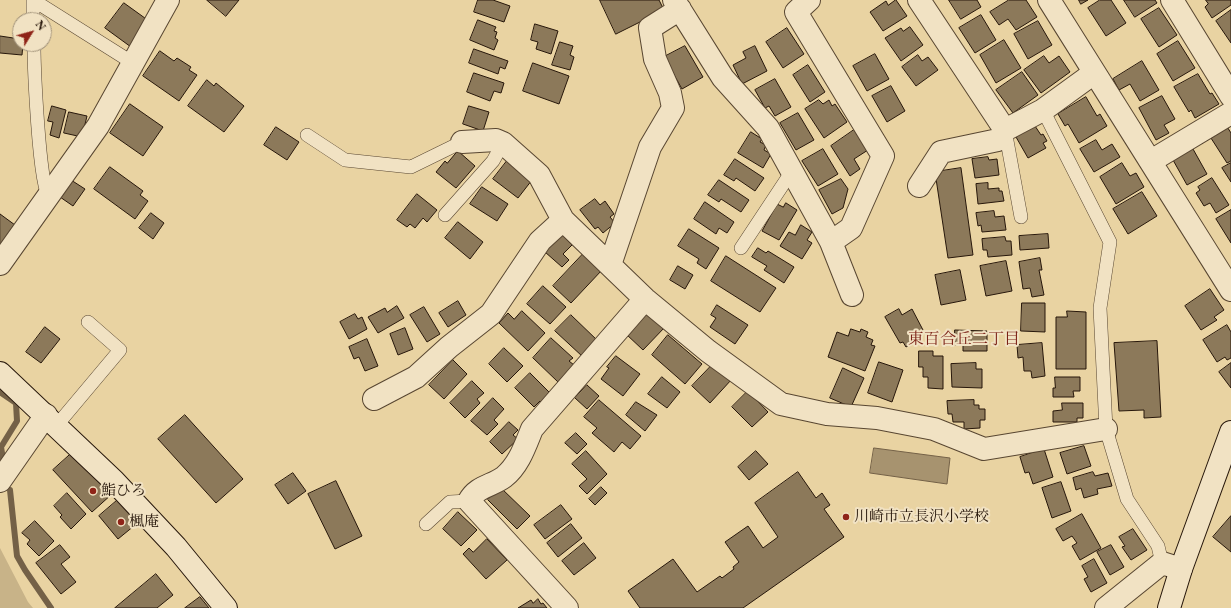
<!DOCTYPE html>
<meta charset="utf-8">
<style>
body{margin:0}
#map{position:relative;width:1231px;height:608px;overflow:hidden;background:#e9d3a2;font-family:"EB Garamond",serif}
canvas{display:block}
.north{position:absolute;left:12px;top:12px;width:40px;height:40px;box-sizing:border-box;background:#f1e2c3;border:1px solid #a09179;border-radius:50%;rotate:53deg;font-size:11px;font-weight:700;line-height:16px;text-align:center;color:#27170b}
.north::after{content:'';display:block;margin:auto;width:14px;height:18px;background:#8f2418;clip-path:polygon(50% 0,100% 100%,50% 72%,0 100%)}
</style>
<div id="map">
<canvas width="1231" height="608"></canvas>
<div class="north">N</div>
</div>
<script>
const g = document.querySelector('canvas').getContext('2d');
g.lineJoin = 'round';
function fill(path, color) {
  g.fillStyle = color;
  g.fill(path, 'evenodd');
}
function strokePath(path, color, width, dash) {
  g.strokeStyle = color;
  g.lineWidth = width;
  g.lineCap = dash ? 'butt' : 'round';
  g.setLineDash(dash || []);
  g.stroke(path);
}
function write(font, color, halo, rows, align = 'center') {
  g.font = font + ' "EB Garamond","Noto Serif JP",serif';
  g.lineWidth = 4;
  g.setLineDash([]);
  g.textBaseline = 'middle';
  g.strokeStyle = halo;
  g.fillStyle = color;
  for (const [text, x, y, turn = 0] of rows) {
    g.save();
    g.translate(x, y);
    g.rotate((+turn || 0) * Math.PI / 180);
    g.textAlign = isNaN(turn) ? turn : align;
    if (halo) g.strokeText(text, 0, 0);
    g.fillText(text, 0, 0);
    g.restore();
  }
}
fill(new Path2D(`
 M0,548L28,602L33,608H0Z`), '#c8b388');
const water = new Path2D(`
 M874,448L950,458L947,484L870,473Z`);
fill(water, '#a7936f');
strokePath(water, '#746147', 1);
strokePath(new Path2D(`
 M0,392L16,403L17,421L1,447L3,459
 M10,490L17,556L25,570L51,608`), '#746147', 6);
const building = new Path2D(`
 M207,0H239L226,16Z
 M478,0H493L510,6L504,22L474,12Z
 M600,0H659L664,10L616,34Z
 M896,0L907,16L883,31L870,12L886,1L888,5Z
 M949,0H977L981,7L961,19Z
 M1009,0H1026L1037,17L1016,30L1008,19L999,25L990,12Z
 M1079,0H1088L1081,4Z
 M1100,0H1111L1126,23L1106,36L1088,8Z
 M1124,0H1155L1157,3L1135,17Z
 M1206,0H1231V5L1212,18L1205,7L1208,4Z
 M124,3L149,21L131,47L105,28Z
 M1159,8L1177,35L1159,47L1141,19Z
 M1231,10V43L1216,21Z
 M981,15L996,40L975,53L959,28Z
 M478,20L496,27L494,31L497,32L495,38L498,40L494,50L470,40Z
 M1038,21L1052,45L1028,59L1014,34Z
 M535,24L558,31L551,54L536,49L538,42L531,40Z
 M910,27L923,45L901,61L885,38L901,28L903,31Z
 M787,28L804,54L783,68L766,42Z
 M0,36L20,39V44H23L22,55L0,53Z
 M1004,40L1021,68L996,83L980,55Z
 M1178,41L1195,68L1173,81L1157,54Z
 M560,42L573,46L570,55L574,57L570,70L552,65Z
 M685,46L703,77L682,89L664,57Z
 M755,46L767,71L742,84L733,65L746,58L743,52Z
 M474,49L508,61L505,69L500,67L498,74L469,63Z
 M160,51L174,61L177,58L191,67L189,70L197,75L179,101L143,76Z
 M875,54L889,79L867,91L853,66Z
 M918,55L922,61L928,57L938,70L916,86L902,67Z
 M1044,56L1049,63L1059,56L1070,72L1041,93L1024,70Z
 M1142,61L1159,90L1140,101L1130,84L1119,90L1113,79Z
 M533,63L569,76L559,104L523,91Z
 M808,65L825,92L810,102L793,75Z
 M1022,72L1038,95L1013,113L996,90Z
 M474,73L504,83L501,93L494,91L490,101L467,92Z
 M1198,74L1210,94L1212,93L1219,104L1195,118L1191,110L1189,112L1174,87Z
 M775,79L791,107L775,116L769,106L765,108L755,90Z
 M207,80L214,86L216,83L244,106L224,132L188,106Z
 M891,86L905,111L887,122L872,96Z
 M1162,96L1175,119L1164,125L1169,133L1156,140L1139,108Z
 M1086,97L1097,116L1100,114L1107,126L1079,143L1068,124L1065,126L1058,114Z
 M819,100L823,104L829,100L832,106L835,104L847,122L824,138L805,109Z
 M130,104L163,127L143,156L110,133Z
 M52,106L66,110L59,138L50,135L53,122L48,121Z
 M469,106L489,112L483,131L463,124Z
 M69,112L87,116L82,137L64,133Z
 M798,113L814,140L796,150L780,123Z
 M1226,125L1231,133V161L1227,163L1209,135Z
 M1035,126L1041,135L1043,134L1047,141L1043,143L1046,148L1028,158L1016,137Z
 M276,127L299,142L287,160L264,145Z
 M854,130L868,150L854,159L860,169L850,176L831,146Z
 M751,132L762,139L760,142L766,145L764,150L771,154L763,168L738,153Z
 M1096,140L1102,150L1112,144L1120,157L1094,172L1080,149Z
 M823,149L838,174L818,186L802,161Z
 M1193,149L1207,174L1187,185L1173,160Z
 M458,151L475,166L456,188L436,172L445,161L447,163Z
 M988,157L989,160L997,159L999,175L975,178L972,159Z
 M735,159L764,178L755,191L736,178L734,181L724,175Z
 M507,161L532,180L518,198L493,179Z
 M1122,163L1130,176L1136,173L1144,187L1116,204L1100,177Z
 M1231,163V182L1222,168Z
 M110,167L143,191L140,195L148,201L135,219L94,189Z
 M961,168L973,255L948,258L935,172Z
 M1212,178L1229,205L1216,213L1210,203L1204,206L1196,193L1200,190L1198,187Z
 M841,179L848,189L843,208L832,214L819,190Z
 M71,180L85,189L73,206L60,197Z
 M719,180L749,200L741,212L721,199L719,202L708,195Z
 M988,183V189L999,188V191H1002L1004,201L978,204L976,184Z
 M482,187L508,204L497,221L470,204Z
 M1142,192L1157,216L1128,234L1113,209Z
 M417,194L437,210L427,222L423,218L415,228L410,224L407,227L397,220Z
 M595,199L600,205L605,201L614,214L610,217L615,223L603,233L598,227L595,229L580,210Z
 M705,202L734,222L727,233L719,228L716,234L694,219Z
 M786,203L797,210L779,240L762,231L777,204L783,207Z
 M1231,210V243L1216,219Z
 M994,211L995,217L1004,216L1006,230L982,232L981,225L978,226L976,213Z
 M151,213L164,223L153,239L139,228Z
 M0,214L15,225L0,245Z
 M458,222L483,242L470,259L445,238Z
 M801,225L812,232L807,240L812,243L802,259L780,246L789,232L795,235Z
 M689,229L719,248L706,269L697,263L699,259L678,246Z
 M1048,234L1049,248L1020,250L1019,236Z
 M562,235L572,245L563,254L569,260L562,267L545,252Z
 M1005,237L1006,241H1011L1012,255L988,257L987,250H983L982,239Z
 M758,248L766,253L768,251L794,267L784,283L764,270L767,266L752,257Z
 M584,253L602,270L571,303L553,286Z
 M726,256L776,288L760,312L711,281Z
 M1040,258L1042,270H1039L1044,295L1032,297L1030,288L1023,289L1019,262Z
 M1006,261L1012,291L986,296L980,266Z
 M678,266L693,275L685,289L670,280Z
 M960,270L966,300L941,305L935,275Z
 M543,286L566,307L550,324L527,304Z
 M1210,289L1224,310L1214,317L1217,320L1201,330L1185,306Z
 M458,301L466,315L448,327L439,313Z
 M1022,303H1045V332L1021,331Z
 M717,305L748,325L735,344L710,327L716,318L711,315Z
 M397,306L404,318L378,333L368,317L385,308L387,312Z
 M424,307L440,334L427,342L410,315Z
 M899,309L902,315L912,309L923,330L915,335L918,340L906,347L903,342L900,343L885,317Z
 M522,311L545,333L528,351L499,323L508,313L514,319Z
 M649,311L665,327L643,350L626,334Z
 M1067,311L1086,312V369H1056V317H1067Z
 M355,314L358,319L362,317L367,329L349,339L340,322Z
 M571,315L598,341L583,357L555,331Z
 M1227,325L1231,332V358L1227,360L1225,357L1217,362L1203,340Z
 M45,327L60,339L41,363L26,352Z
 M405,328L413,349L398,355L390,334Z
 M851,329L860,332L861,329L868,332L866,337L873,340L871,345L875,346L865,371L828,357L837,332L848,336Z
 M955,330L987,331V351H963V345H955Z
 M668,335L702,364L685,384L652,355Z
 M551,338L573,358L569,361L574,365L558,382L533,358Z
 M367,339L378,366L365,371L359,357L354,359L349,347Z
 M1157,341L1161,417L1144,418V410L1119,411L1114,343Z
 M1042,343L1045,376L1032,378L1031,371H1024L1023,357L1018,358L1017,345Z
 M504,348L523,366L507,382L489,364Z
 M919,351H933V356H943V389L928,388V377H923V367H919Z
 M616,356L640,374L623,396L601,379L609,368L607,367Z
 M453,360L467,374L444,399L429,385Z
 M879,362L903,370L892,402L868,393Z
 M714,363L732,379L710,403L692,386Z
 M976,363V369H982V388L952,387L951,364Z
 M1231,363V388L1219,372Z
 M843,368L864,378L851,407L830,398Z
 M530,373L552,395L543,404L540,401L534,407L515,388Z
 M662,377L680,392L667,408L648,394Z
 M1055,377H1080V391H1073L1074,397H1053V388H1055Z
 M472,381L484,393L477,399L480,403L465,418L450,403Z
 M587,385L599,396L587,409L575,398Z
 M748,391L768,412L752,427L732,407Z
 M493,398L504,409L494,420L498,424L487,435L471,421Z
 M599,400L641,436L630,449L622,442L614,452L592,433L597,428L584,417Z
 M974,400V405H979V409H985V420H980V428L964,429V422H953L952,414H948L947,401Z
 M636,402L657,415L645,431L626,415Z
 M1062,403H1083V418H1077V422H1053V411L1062,410Z
 M185,415L243,479L216,503L158,439Z
 M509,422L518,430L513,435L518,439L502,454L490,442Z
 M576,433L587,444L577,454L565,443Z
 M1084,446L1091,466L1067,474L1060,453Z
 M1044,449L1053,477L1033,484L1029,472L1025,473L1020,457Z
 M586,451L607,474L587,494L579,486L587,479L572,464Z
 M756,451L768,464L749,480L738,467Z
 M73,452L112,494L92,512L53,470Z
 M798,472L816,498L822,493L830,505L824,509L844,537L743,608H640L628,591L673,559L697,592L720,576L722,578L734,569L733,567L739,562L725,542L748,526L763,548L778,537L755,503Z
 M1093,472L1095,476L1108,473L1112,486L1097,489L1098,494L1084,498L1081,488L1076,490L1073,478Z
 M293,473L306,491L288,504L275,485Z
 M336,481L362,536L335,549L308,494Z
 M1061,482L1071,511L1052,518L1042,488Z
 M500,487L530,516L517,529L488,500Z
 M601,487L607,493L595,505L589,499Z
 M67,493L86,514L71,529L60,517L62,515L54,506Z
 M120,498L140,521L118,539L99,516Z
 M561,505L572,519L545,539L534,525Z
 M458,512L477,530L461,546L443,529Z
 M1082,514L1101,548L1080,560L1072,546L1077,543L1072,536L1063,541L1056,529Z
 M1231,516V552L1213,537Z
 M35,521L54,541L39,556L27,544L30,540L22,533Z
 M571,524L582,538L558,557L547,543Z
 M1133,529L1147,550L1131,560L1122,547L1125,546L1119,537Z
 M487,539L507,560L486,579L463,554L469,548L473,552Z
 M584,543L596,558L574,575L562,561Z
 M60,545L70,557L61,564L76,582L61,594L36,563Z
 M1111,545L1124,567L1110,575L1097,552Z
 M1094,559L1107,583L1091,592L1084,579L1088,577L1082,566Z
 M156,574L173,595L157,608H115Z
 M200,597L209,608H185Z
 M538,599L541,604L543,603L547,608H518L531,600L533,603Z`);
fill(building, '#8c795a');
strokePath(building, '#27170b', 1);
const lane = new Path2D(`
 M33,0L133,63
 M33,0V20
 M34,44C34,65 39,187 49,197
 M1043,110L1110,242L1100,308L1106,429L1127,499L1158,546L1162,563
 M1005,130L1021,217
 M307,135L345,160L411,167L462,142
 M445,215L493,161L503,143
 M741,248L792,171
 M57,425L120,350L88,322
 M426,524L450,502L469,501`);
const street = new Path2D(`
 M674,0L723,78L768,128L831,242L852,295
 M809,0L796,12L883,156L851,228L831,242
 M919,0L1005,130L1043,110L1094,73
 M1049,0L1231,290
 M1172,0L1231,96
 M462,142L496,140L503,143L539,175L563,220L645,299L708,351L781,404L827,414L877,418L934,429L984,449L1106,429
 M1151,161L1231,113
 M919,186L941,152L998,140L1005,130
 M0,264L98,126L168,0
 M610,265L650,147L673,108L670,93L655,59L650,28L680,9
 M374,399L416,377L449,347L491,314L540,241L563,220
 M0,481L46,415
 M567,608L469,501C477,486 492,486 504,477C519,465 525,446 532,429L645,299
 M1106,608L1162,563L1181,569`);
const secondary = new Path2D(`
 M0,373L114,481L176,547L226,608
 M1169,608L1181,569L1231,432`);
strokePath(lane, '#584631', 14);
strokePath(street, '#584631', 24);
strokePath(secondary, '#27170b', 24);
strokePath(lane, '#f1e2c3', 13);
strokePath(street, '#f1e2c3', 22);
strokePath(secondary, '#f1e2c3', 22);
for (const [x, y, r, color] of [
 [93,491,4,"#8f2418"],
 [846,517,4,"#8f2418"],
 [121,522,4,"#8f2418"]
]) {
  const dot = new Path2D();
  dot.arc(x, y, r, 0, 2 * Math.PI);
  g.fillStyle = color;
  g.fill(dot);
  strokePath(dot, '#f1e2c3', 1.5);
}
write('15px', '#27170b', '#f1e2c3', [
 ["鮨ひろ",101,491],
 ["川崎市立長沢小学校",854,517],
 ["楓庵",129,522]
], 'left');
write('16px', '#7a1f14', '#f1e2c3', [
 ["東百合丘二丁目",964,340]
]);
</script>
